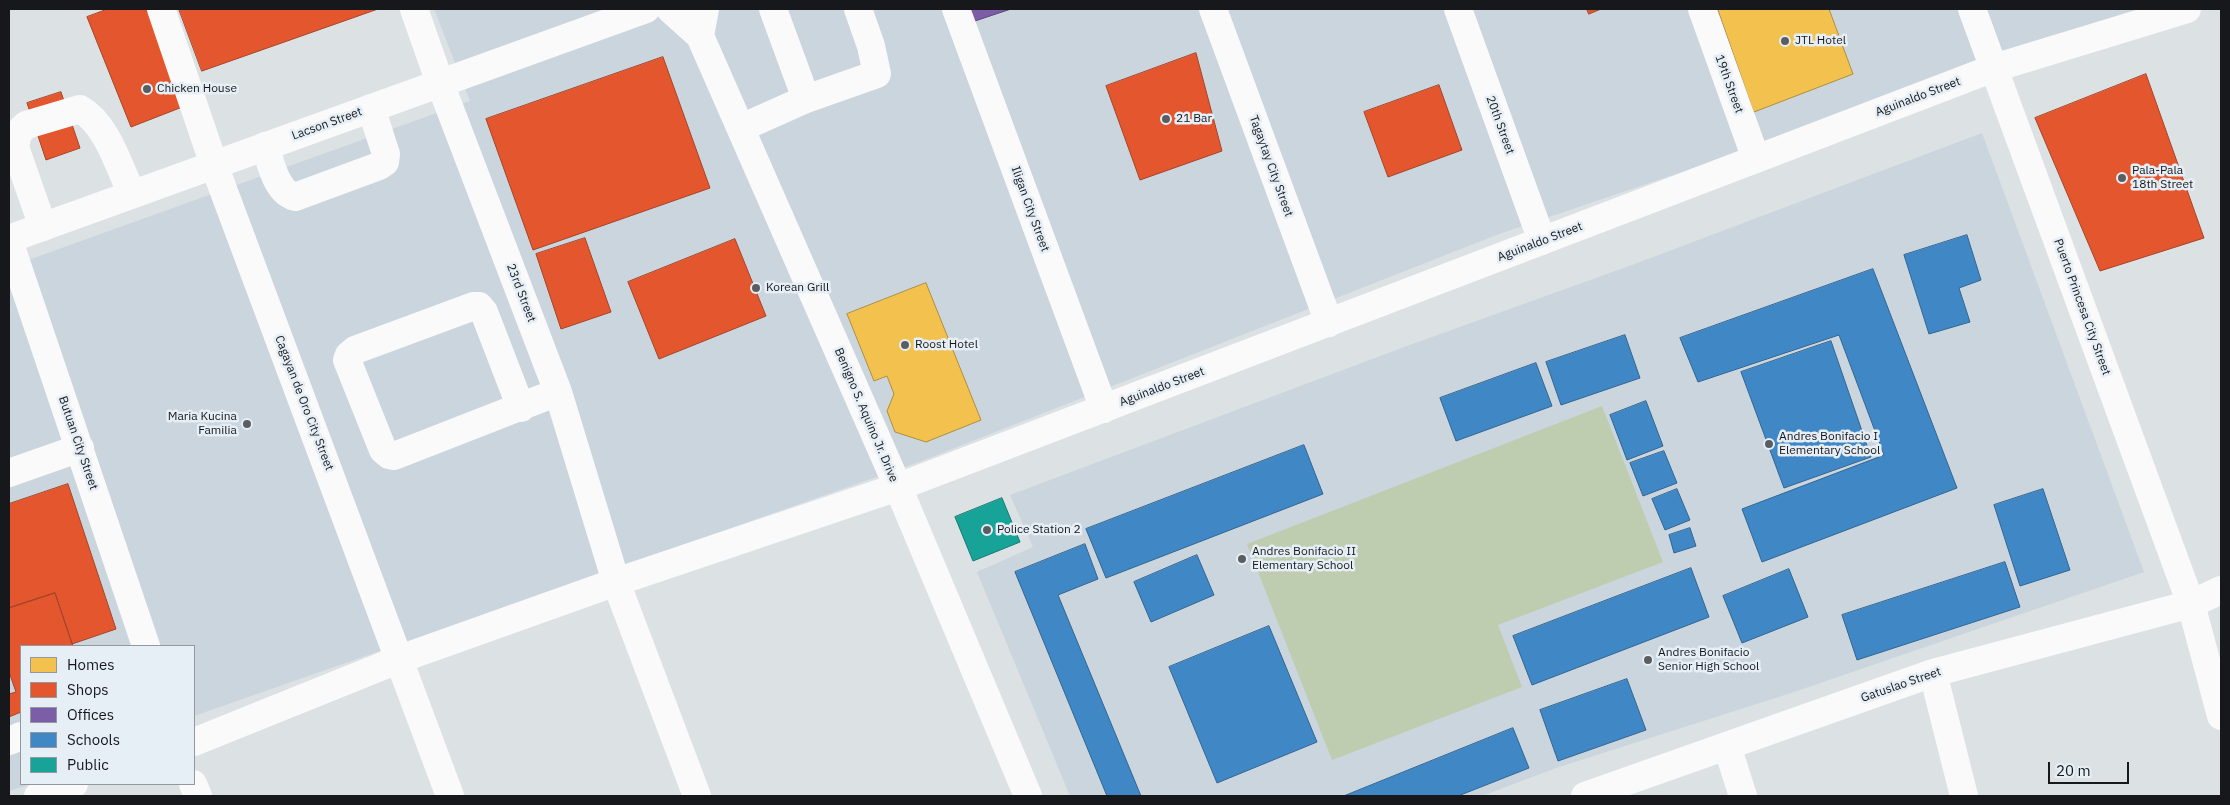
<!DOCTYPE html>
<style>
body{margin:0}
#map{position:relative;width:2230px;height:805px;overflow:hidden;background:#dce1e4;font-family:"IBM Plex Sans",sans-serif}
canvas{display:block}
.frame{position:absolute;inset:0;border:10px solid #16181b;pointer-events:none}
.legend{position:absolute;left:20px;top:645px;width:175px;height:140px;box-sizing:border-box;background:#e6eef6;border:1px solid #93989e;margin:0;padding:6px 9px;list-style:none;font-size:15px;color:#16181b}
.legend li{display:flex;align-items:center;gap:10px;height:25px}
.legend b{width:25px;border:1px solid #93989e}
.scale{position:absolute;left:2048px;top:762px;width:81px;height:22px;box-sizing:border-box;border:2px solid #16181b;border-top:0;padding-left:6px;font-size:15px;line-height:18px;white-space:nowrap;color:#16181b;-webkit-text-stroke:4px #e6eef6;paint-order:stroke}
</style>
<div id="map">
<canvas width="2230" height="805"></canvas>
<div class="frame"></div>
<ul class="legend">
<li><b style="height:14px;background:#f2c14e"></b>Homes</li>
<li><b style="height:14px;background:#e4572e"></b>Shops</li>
<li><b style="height:14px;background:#7b5ea7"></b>Offices</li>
<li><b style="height:14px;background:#3f88c5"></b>Schools</li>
<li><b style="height:14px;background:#17a398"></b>Public</li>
</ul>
<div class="scale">20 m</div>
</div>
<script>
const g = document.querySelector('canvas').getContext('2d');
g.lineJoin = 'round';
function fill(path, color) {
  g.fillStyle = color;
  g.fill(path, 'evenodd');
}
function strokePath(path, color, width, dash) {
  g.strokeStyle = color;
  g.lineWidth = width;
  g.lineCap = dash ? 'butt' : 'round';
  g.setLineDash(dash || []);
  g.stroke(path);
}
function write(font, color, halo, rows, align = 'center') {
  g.font = font + ' "IBM Plex Sans",sans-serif';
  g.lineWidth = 5;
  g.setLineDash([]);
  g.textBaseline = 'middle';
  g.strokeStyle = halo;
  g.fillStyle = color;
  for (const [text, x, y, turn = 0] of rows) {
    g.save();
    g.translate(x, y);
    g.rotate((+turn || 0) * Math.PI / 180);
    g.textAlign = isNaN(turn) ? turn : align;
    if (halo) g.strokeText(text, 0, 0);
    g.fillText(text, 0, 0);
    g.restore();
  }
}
fill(new Path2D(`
 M434,9H2162L1499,234L919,462L194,716V646H21V784H31L9,791V267L470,101Z
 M1982,133L2144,572L1794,692L1556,768L1482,796H1070L977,572L1033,547L1010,495L1407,346L1632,265Z`), '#cbd5dd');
fill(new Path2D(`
 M1602,406L1663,562L1498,625L1522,687L1332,760L1247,544Z`), '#becdb0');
const homes = new Path2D(`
 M1718,9H1829L1853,74L1754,112Z
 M926,283L981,420L926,442L895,432L887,411L894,394L887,376L874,381L847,314Z`);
fill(homes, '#f2c14e');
strokePath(homes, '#b08e3f', 1);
const shops = new Path2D(`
 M108,9H152L190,104L131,127L87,17Z
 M179,9H378L202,71Z
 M1587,9H1601L1589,14Z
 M1196,53L1222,151L1140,180L1106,86Z
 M663,57L710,188L533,250L486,119Z
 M2146,74L2204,238L2100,271L2035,118Z
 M1439,85L1462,150L1388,177L1364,112Z
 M61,92L80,148L46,160L27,103Z
 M585,238L611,312L561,329L536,254Z
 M735,239L766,316L659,359L628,282Z
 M68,484L116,629L72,644L55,593L9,608V504Z
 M55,593L73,646H21V712L9,717V694L16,692L9,672V608Z`);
fill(shops, '#e4572e');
strokePath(shops, '#a64428', 1);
const offices = new Path2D(`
 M968,9H1011L972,22Z`);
fill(offices, '#7b5ea7');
strokePath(offices, '#5d497d', 1);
const schools = new Path2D(`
 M1967,235L1981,280L1959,288L1970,322L1929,334L1904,255Z
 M1873,269L1957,488L1762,562L1742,509L1884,455L1839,335L1698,382L1680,338Z
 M1625,335L1640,378L1561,405L1546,362Z
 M1831,341L1871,457L1784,488L1741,372Z
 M1536,363L1552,406L1456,441L1440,398Z
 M1646,401L1663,446L1627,460L1610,415Z
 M1304,445L1323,494L1106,578L1086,529Z
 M1664,451L1677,483L1643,496L1630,463Z
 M1677,489L1690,520L1665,530L1652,499Z
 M2043,489L2070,570L2020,586L1994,505Z
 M1690,528L1696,546L1674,553L1669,535Z
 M1085,544L1098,579L1058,595L1141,796H1107L1015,572Z
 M1197,555L1214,595L1151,622L1134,582Z
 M2005,562L2020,607L1857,660L1842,615Z
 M1691,568L1709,617L1532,685L1513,636Z
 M1789,569L1808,617L1742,643L1723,596Z
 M1269,626L1317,742L1217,783L1169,667Z
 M1627,679L1646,730L1558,761L1540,710Z
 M1513,728L1529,768L1458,796H1344Z`);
fill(schools, '#3f88c5');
strokePath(schools, '#336692', 1);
const public = new Path2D(`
 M1002,498L1020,542L973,561L955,517Z`);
fill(public, '#17a398');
strokePath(public, '#177972', 1);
strokePath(new Path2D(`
 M161,9L214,165L450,796
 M414,9L440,83L558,392L616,582L697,796
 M773,9L806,99
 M956,9L1104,409
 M1213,9L1329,323
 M1458,9L1542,241
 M1702,9L1756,159
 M1972,9L2191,604L2221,716
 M741,128L806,99L877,74L871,46L858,9
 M265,146C271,163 276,192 295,197L379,166L385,162L386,154L371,108
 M43,227L15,147L18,133L26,125L80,109C107,124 119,167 132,194
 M9,241L146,646
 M521,408L484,312L479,306H474L355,350L349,355L347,360L383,450L389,455L394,456L558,392
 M9,473L80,448
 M1933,673L1964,796
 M9,741L21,736
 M194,742L400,659L616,582L898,487L1994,68L2187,9
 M1727,746L1743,796
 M193,784L198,796
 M38,796L74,784
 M1585,796L1933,673L2191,604L2221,590`), '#fafafb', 28);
strokePath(new Path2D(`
 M670,9L700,36L898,487L1028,796
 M700,36L705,9
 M9,239L646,9`), '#fafafb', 28);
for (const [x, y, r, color] of [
 [1785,41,5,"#5b5e61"],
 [147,89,5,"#5b5e61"],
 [1166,119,5,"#5b5e61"],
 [2122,178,5,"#5b5e61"],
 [756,288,5,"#5b5e61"],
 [905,345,5,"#5b5e61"],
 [247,424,5,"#5b5e61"],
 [1769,444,5,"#5b5e61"],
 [987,530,5,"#5b5e61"],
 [1242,559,5,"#5b5e61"],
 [1648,660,5,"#5b5e61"]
]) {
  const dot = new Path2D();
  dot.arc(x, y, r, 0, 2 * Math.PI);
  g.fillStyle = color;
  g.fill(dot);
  strokePath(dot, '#e6eef6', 2);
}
write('12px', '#16181b', '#e6eef6', [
 ["JTL Hotel",1795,41],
 ["Chicken House",157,89],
 ["21 Bar",1176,119],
 ["Pala-Pala",2132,171],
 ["18th Street",2132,185],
 ["Korean Grill",766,288],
 ["Roost Hotel",915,345],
 ["Maria Kucina",237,417,"right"],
 ["Familia",237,431,"right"],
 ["Andres Bonifacio I",1779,437],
 ["Elementary School",1779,451],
 ["Police Station 2",997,530],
 ["Andres Bonifacio II",1252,552],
 ["Elementary School",1252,566],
 ["Andres Bonifacio",1658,653],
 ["Senior High School",1658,667]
], 'left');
write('12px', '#16181b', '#e6eef6', [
 ["19th Street",1729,84,70],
 ["Aguinaldo Street",1918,97,-21],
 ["Lacson Street",327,124,-20],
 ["20th Street",1500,125,70],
 ["Tagaytay City Street",1271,166,70],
 ["Iligan City Street",1030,209,70],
 ["Aguinaldo Street",1540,242,-21],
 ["23rd Street",521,293,69],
 ["Puerto Princesa City Street",2082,307,70],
 ["Aguinaldo Street",1162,387,-21],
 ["Cagayan de Oro City Street",304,403,69],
 ["Benigno S. Aquino Jr. Drive",866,415,67],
 ["Butuan City Street",78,443,71],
 ["Gatuslao Street",1901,685,-19]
]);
</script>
